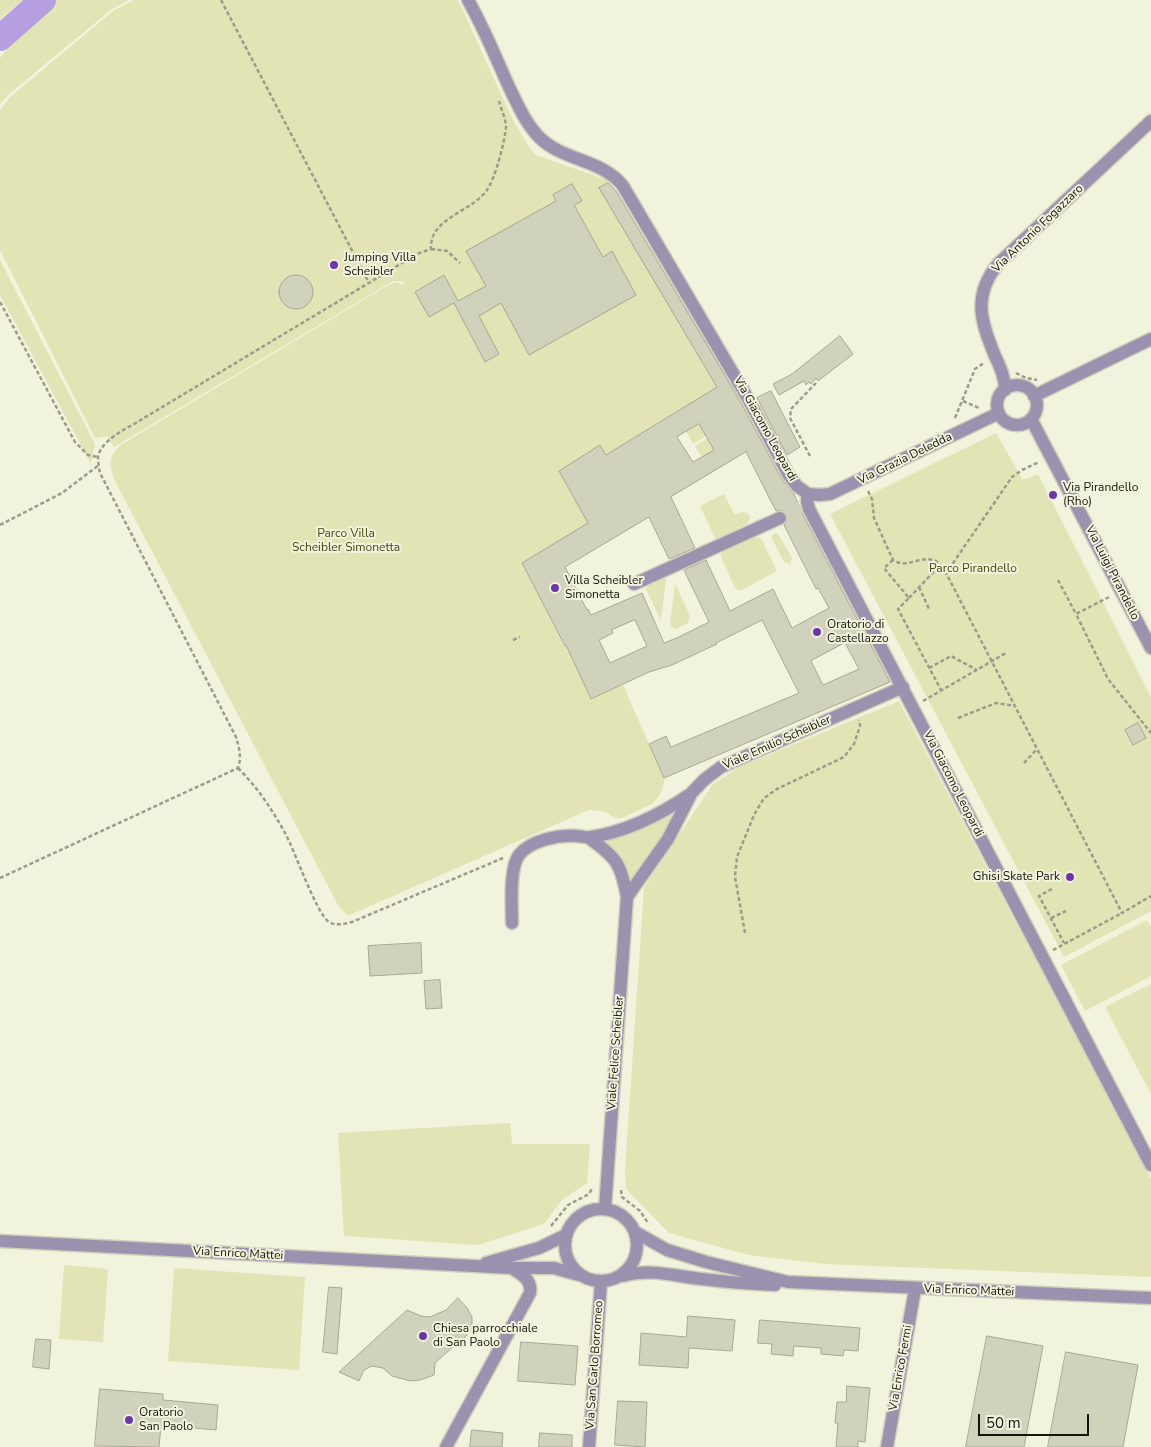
<!DOCTYPE html>
<style>
body{margin:0}
#map{position:relative;width:1151px;height:1447px;overflow:hidden;background:#f2f3dc;font-family:"Nunito Sans",sans-serif}
canvas{display:block}
.scale{position:absolute;left:978px;top:1414px;width:111px;height:22px;box-sizing:border-box;border:2px solid #15150d;border-top:0;padding-left:6px;font-size:15px;line-height:18px;white-space:nowrap;color:#15150d;-webkit-text-stroke:4px #f2f3dc;paint-order:stroke}
</style>
<div id="map">
<canvas width="1151" height="1447"></canvas>
<div class="scale">50 m</div>
</div>
<script>
const g = document.querySelector('canvas').getContext('2d');
g.lineJoin = 'round';
function fill(path, color) {
  g.fillStyle = color;
  g.fill(path, 'evenodd');
}
function strokePath(path, color, width, dash) {
  g.strokeStyle = color;
  g.lineWidth = width;
  g.lineCap = dash ? 'butt' : 'round';
  g.setLineDash(dash || []);
  g.stroke(path);
}
function write(font, color, halo, rows, align = 'center') {
  g.font = font + ' "Nunito Sans",sans-serif';
  g.lineWidth = 4;
  g.setLineDash([]);
  g.textBaseline = 'middle';
  g.strokeStyle = halo;
  g.fillStyle = color;
  for (const [text, x, y, turn = 0] of rows) {
    g.save();
    g.translate(x, y);
    g.rotate((+turn || 0) * Math.PI / 180);
    g.textAlign = isNaN(turn) ? turn : align;
    if (halo) g.strokeText(text, 0, 0);
    g.fillText(text, 0, 0);
    g.restore();
  }
}
fill(new Path2D(`
 M0,0H23L0,19Z
 M55,0H129L112,9L8,95L0,104V58L26,26Z
 M134,0H458L513,120L529,147L536,155L610,181L729,380L610,453L636,496L522,563L564,646L566,645L591,699L623,685L664,778V784L660,795L652,804L622,818H615L603,811L589,810L352,914L347,915L339,907L115,481C109,464 107,457 122,444L385,287L396,282L405,285L402,281H393L114,447L107,436L95,438L0,250V110L10,97L113,11Z
 M0,260L95,444L91,464L0,295Z
 M722,410L729,422L693,444L686,431Z
 M996,433L1023,480L1038,474L1151,697V911L1064,957L830,514Z
 M707,438L714,450L702,457L695,446Z
 M724,494L735,515L741,512L748,513L750,519L747,524L716,540L700,506Z
 M776,533L779,535L792,558L790,564L784,562L772,539V535Z
 M754,537H758L762,540L777,571L742,590H738L735,588L722,559L721,554L724,550Z
 M664,578L666,580L661,621L646,589L648,586Z
 M675,583L690,616L688,623L676,629L672,628L670,625Z
 M899,701L1151,1179V1277L825,1264L749,1255L669,1233L626,1189L625,1170L644,887L713,784L739,767Z
 M681,806L632,883L618,854L597,839Z
 M1147,920L1151,928V976L1085,1011L1061,965Z
 M1151,984V1094L1105,1007Z
 M510,1123L512,1144H590L587,1183L562,1200L544,1224L478,1245L344,1236L338,1133Z
 M64,1265L108,1269L103,1342L59,1339Z
 M174,1268L305,1277L299,1370L168,1361Z`), '#e2e4b5');
strokePath(new Path2D(`
 M0,38L43,0`), '#b59fe0', 26);
const building = new Path2D(`
 M608,183L616,191L740,401L781,478L794,494L802,513L890,682L664,778L649,744L666,736L671,747L799,693L762,620L716,643L717,644L672,665L649,672L591,699L566,645L565,646L522,563L588,523L559,471L600,445L606,455L717,387L599,188ZM699,424L714,450L693,462L677,437ZM746,452L776,511L781,510L787,514L788,519L784,525L816,589L818,588L829,608L792,628L773,589L730,611L706,560L684,570L709,622L679,637L664,643L642,593L591,615L588,609L587,610L565,567L649,517L669,559L695,548L671,497ZM635,620L647,646L610,663L599,640L613,633L612,630ZM845,643L859,669L823,685L811,661Z
 M572,184L582,201L574,205L603,257L612,251L636,295L529,355L501,303L479,316L499,354L485,362L454,303L429,317L415,292L444,275L458,301L486,286L466,251L556,201L553,195Z
 M279 292a17 17 0 1 1 34 0a17 17 0 1 1-34 0Z
 M840,336L853,354L818,381L816,378L811,384L809,382L806,385L804,381L779,395L773,384L792,374Z
 M771,391L800,447L787,455L757,398Z
 M1138,723L1146,738L1133,745L1125,730Z
 M421,943L422,973L370,976L368,946Z
 M440,980L442,1008L426,1009L424,981Z
 M329,1287L342,1288L337,1354L323,1352Z
 M458,1298L467,1308L472,1317V1329L458,1345L454,1346L435,1363L434,1375L420,1380L410,1381L392,1376L383,1368L372,1366L364,1370L359,1381L339,1372L407,1310L421,1316L430,1317L446,1310Z
 M688,1316L735,1320L732,1351L689,1348L688,1368L639,1365L641,1333L686,1337Z
 M760,1320L860,1328L858,1351L844,1350L843,1356L821,1354V1348L794,1346L793,1356L771,1354L772,1344L758,1343Z
 M987,1336L1043,1346L1024,1447H966Z
 M36,1339L51,1340L49,1369L33,1367Z
 M521,1342L578,1346L575,1385L518,1381Z
 M1066,1352L1138,1365L1123,1447H1048Z
 M847,1386L870,1388L865,1442L858,1441V1447H836L838,1423H835L837,1402H846Z
 M100,1389L163,1394V1400L218,1405L216,1430L161,1425L159,1447L95,1446Z
 M618,1401L647,1402L645,1447L615,1445Z
 M472,1430L503,1433L502,1447H470Z
 M540,1433L572,1435V1447H539Z`);
fill(building, '#d1d2bb');
strokePath(building, '#a7a892', 1);
strokePath(new Path2D(`
 M780,518L801,507`), '#d1d2bd', 12, [12, 6]);
const minor = new Path2D(`
 M468,0C484,28 496,58 509,87C518,105 526,125 541,139C565,161 603,160 623,186L747,397L788,474L797,486L808,494L819,495L830,494L999,413
 M997 405a20 20 0 1 1 40 0a20 20 0 1 1-40 0Z
 M1005,390C1005,377 1000,367 995,356C981,322 972,296 998,264L1151,121
 M1034,396L1151,339
 M1031,419L1151,648
 M808,494L807,501L809,509L1151,1165
 M634,584L780,518
 M589,838C617,858 621,864 627,897
 M512,923C512,906 509,868 519,855C531,840 558,835 576,836C581,836 586,838 591,837C625,832 661,814 689,795C694,791 698,786 703,781C708,776 715,772 721,767L903,687
 M565 1245a36 36 0 1 1 72 0a36 36 0 1 1-72 0Z
 M605,1209L627,897L668,839L691,794
 M635,1232L667,1250L706,1262L788,1282L1151,1298
 M0,1241L512,1268H554L579,1275
 M486,1263L539,1248L566,1235
 M622,1276C651,1268 673,1276 702,1279C726,1282 751,1284 775,1285
 M446,1447L530,1293C532,1279 522,1275 512,1268
 M589,1447L601,1282
 M887,1447L915,1289`);
strokePath(minor, '#cfcfbb', 15);
strokePath(new Path2D(`
 M221,0L369,283
 M431,249L447,251L460,263
 M0,302L75,442L88,455L98,457
 M1016,373L1026,378L1037,380
 M963,401L979,408
 M955,418L975,369L984,363
 M810,456L790,418L791,409L816,383
 M868,491L872,499L874,518L893,560C905,569 921,556 933,560C938,561 942,567 945,571L949,569L1012,477L1022,470L1039,462
 M0,525L62,493L99,465
 M893,560L884,568L909,598L898,609L941,690
 M945,571L1122,913L1151,896
 M1058,580L1076,614
 M919,587L929,609
 M1109,597L1076,614L1108,679L1151,733
 M909,598L940,565
 M513,640L520,637
 M929,668L951,656L977,670
 M923,701L1006,653
 M958,718L996,703L1015,706
 M1024,763L1037,749
 M238,768C257,787 272,809 285,833C295,851 316,913 329,922C336,926 344,924 352,922L503,858
 M0,878L238,768C242,756 239,748 236,737L100,473C99,468 98,462 98,457C101,440 126,429 139,421L417,254L431,249C429,218 472,212 487,190C495,179 505,141 506,127C506,119 501,109 499,101
 M1052,889L1039,896L1064,943
 M1051,918L1066,911
 M745,933L735,877L737,857L754,815L764,798L777,789L844,757L854,744L860,726L859,720
 M1053,950L1122,913
 M621,1190L622,1197L640,1211L648,1223
 M551,1226L568,1205L589,1194L592,1189`), '#9b9c8a', 2.5, [4, 2.5]);
strokePath(minor, '#9b92af', 12);
for (const [x, y, r, color] of [
 [334,265,5,"#6b36ad"],
 [1053,495,5,"#6b36ad"],
 [555,588,5,"#6b36ad"],
 [817,632,5,"#6b36ad"],
 [1070,877,5,"#6b36ad"],
 [423,1336,5,"#6b36ad"],
 [129,1420,5,"#6b36ad"]
]) {
  const dot = new Path2D();
  dot.arc(x, y, r, 0, 2 * Math.PI);
  g.fillStyle = color;
  g.fill(dot);
  strokePath(dot, '#f2f3dc', 2);
}
write('12px', '#15150d', '#f2f3dc', [
 ["Via Antonio Fogazzaro",1038,229,-44],
 ["Via Giacomo Leopardi",765,429,61],
 ["Via Grazia Deledda",905,459,-26],
 ["Via Luigi Pirandello",1112,573,63],
 ["Viale Emilio Scheibler",777,743,-24],
 ["Via Giacomo Leopardi",953,784,63],
 ["Viale Felice Scheibler",616,1053,-86],
 ["Via Enrico Mattei",238,1254,3],
 ["Via Enrico Mattei",969,1291,2],
 ["Via San Carlo Borromeo",595,1365,-86],
 ["Via Enrico Fermi",901,1368,-80]
]);
write('12px', '#15150d', '#f2f3dc', [
 ["Jumping Villa",344,258],
 ["Scheibler",344,272],
 ["Via Pirandello",1063,488],
 ["(Rho)",1063,502],
 ["Villa Scheibler",565,581],
 ["Simonetta",565,595],
 ["Oratorio di",827,625],
 ["Castellazzo",827,639],
 ["Ghisi Skate Park",1060,877,"right"],
 ["Chiesa parrocchiale",433,1329],
 ["di San Paolo",433,1343],
 ["Oratorio",139,1413],
 ["San Paolo",139,1427]
], 'left');
write('12px', '#494811', '#f2f3dc', [
 ["Parco Villa",346,534],
 ["Scheibler Simonetta",346,548],
 ["Parco Pirandello",973,569]
]);
</script>
